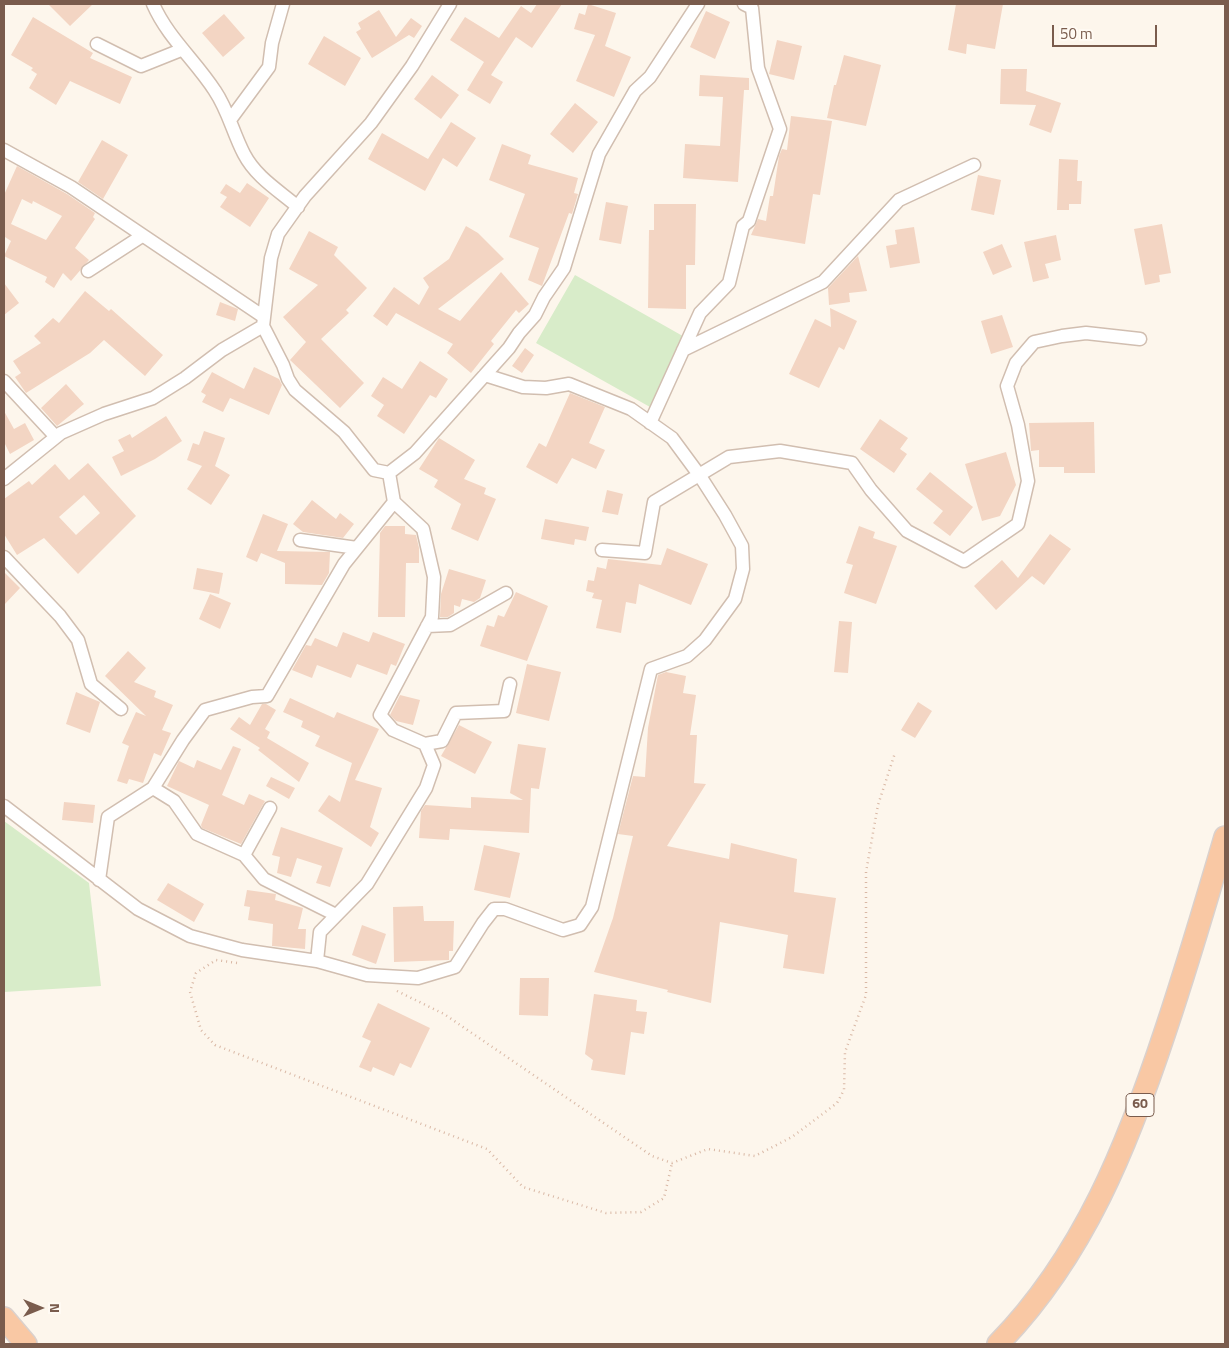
<!DOCTYPE html>
<style>
body{margin:0}
#map{position:relative;width:1229px;height:1348px;overflow:hidden;background:#fdf6ec;font-family:"Titillium Web",sans-serif}
canvas{display:block}
.frame{position:absolute;inset:0;border:5px solid #7a5c4d;pointer-events:none}
.north{position:absolute;left:15px;top:1283px;width:50px;height:50px;-webkit-text-stroke:4px #fffaf3;paint-order:stroke;rotate:90deg;font-size:14px;font-weight:700;line-height:20px;text-align:center;color:#7a5c4d}
.north::after{content:'';display:block;margin:auto;width:18px;height:22px;background:#7a5c4d;clip-path:polygon(50% 0,100% 100%,50% 72%,0 100%)}
.scale{position:absolute;left:1052px;top:25px;width:105px;height:22px;box-sizing:border-box;border:2px solid #7a5c4d;border-top:0;padding-left:6px;font-size:15px;line-height:18px;white-space:nowrap;color:#7a5c4d;-webkit-text-stroke:4px #fffaf3;paint-order:stroke}
</style>
<div id="map">
<canvas width="1229" height="1348"></canvas>
<div class="frame"></div>
<div class="north">N</div>
<div class="scale">50 m</div>
</div>
<script>
const g = document.querySelector('canvas').getContext('2d');
g.lineJoin = 'round';
function fill(path, color) {
  g.fillStyle = color;
  g.fill(path, 'evenodd');
}
function strokePath(path, color, width, dash) {
  g.strokeStyle = color;
  g.lineWidth = width;
  g.lineCap = dash ? 'butt' : 'round';
  g.setLineDash(dash || []);
  g.stroke(path);
}
function write(font, color, halo, rows, align = 'center') {
  g.font = font + ' "Titillium Web",sans-serif';
  g.lineWidth = 4;
  g.setLineDash([]);
  g.textBaseline = 'middle';
  g.strokeStyle = halo;
  g.fillStyle = color;
  for (const [text, x, y, turn = 0] of rows) {
    g.save();
    g.translate(x, y);
    g.rotate((+turn || 0) * Math.PI / 180);
    g.textAlign = isNaN(turn) ? turn : align;
    if (halo) g.strokeText(text, 0, 0);
    g.fillText(text, 0, 0);
    g.restore();
  }
}
fill(new Path2D(`
 M575,275L688,339L650,407L536,343Z
 M4,821L89,883L101,986L4,992Z`), '#d8ecc9');
fill(new Path2D(`
 M48,4H93L70,26Z
 M537,4H562L532,48L516,37L491,75L503,82L490,104L467,90L484,62L450,40L465,17L499,38L521,6L531,13Z
 M588,4L616,13L605,46L631,57L614,97L576,81L595,35L574,29L579,13L585,15Z
 M956,4H1003L995,49L967,44L966,54L948,50Z
 M379,10L396,37L411,18L422,26L414,38L409,35L372,58L356,32L361,29L358,23Z
 M706,11L730,22L715,59L690,47Z
 M224,14L245,38L223,57L202,33Z
 M33,17L93,53L90,58L132,77L120,104L70,81L56,105L29,88L37,74L31,70L33,68L11,55Z
 M324,36L361,58L345,86L308,64Z
 M777,40L802,46L794,80L769,74Z
 M844,55L881,65L866,126L827,118L834,85H836Z
 M1001,69H1027L1026,91L1061,103L1051,133L1029,125L1036,105L1000,104Z
 M432,75L459,95L441,119L414,99Z
 M700,75L749,78V90H744L738,182L683,178L685,144L720,146L723,97L699,96Z
 M575,103L598,122L573,153L550,134Z
 M791,116L832,121L820,195L813,194L805,244L751,235L758,219L766,221L770,196H773L779,156L782,149L787,150Z
 M451,122L476,138L457,167L443,158L425,191L368,159L382,133L428,159Z
 M102,140L128,155L103,199L78,182Z
 M502,144L531,155L528,164L578,178L574,193L578,194L572,214L569,213L542,286L528,280L539,248L509,237L525,194L489,180Z
 M1059,159L1078,160L1077,181H1082L1081,204H1069V210H1057Z
 M17,166L67,194L95,213L93,217L95,219L75,248L89,260L71,281L63,273L54,288L45,282L47,277L4,256L11,241L5,237L4,240V195ZM22,199L32,204L33,201L62,216L46,240L11,224Z
 M978,175L1001,180L994,215L971,210Z
 M247,183L269,198L250,227L220,207L227,197L220,193L226,184L240,193Z
 M606,202L628,206L621,244L599,240Z
 M654,204H696L695,265H686V309L648,308L649,230H654Z
 M1162,224L1171,273L1159,275L1160,282L1145,285L1134,229Z
 M466,226L478,233L504,259L438,309L460,321L501,272L529,304L519,313L516,310L491,341L494,344L471,373L447,353L453,344L396,313L387,326L373,316L394,287L419,305L429,287L423,278L449,259Z
 M914,227L920,263L890,268L886,246L897,244L895,230Z
 M309,231L338,247L334,255L367,288L346,310L349,313L321,339L364,383L340,408L290,360L306,342L283,317L318,285L289,269Z
 M1056,235L1061,260L1045,264L1049,278L1033,282L1024,242Z
 M1002,244L1012,267L993,275L983,252Z
 M858,256L867,291L849,293L850,302L829,305L828,288Z
 M4,283L19,303L4,315Z
 M85,291L109,311L111,309L163,355L145,376L104,340L90,353L26,393L15,377L21,373L13,361L41,343L34,336L53,318L59,323Z
 M220,302L238,309L235,321L216,315Z
 M830,308L857,321L844,350L839,347L819,388L789,374L815,319L831,327Z
 M1002,315L1013,347L991,354L981,321Z
 M525,348L534,355L522,373L512,366Z
 M420,361L448,379L436,398L430,395L404,434L377,416L384,405L371,396L383,377L402,389Z
 M254,367L279,379L282,385L269,415L230,398L223,412L202,402L206,395L201,392L212,372L244,389Z
 M66,384L84,404L57,426L41,408Z
 M570,393L605,407L589,443L605,450L596,469L572,458L557,484L526,467L539,443L546,447Z
 M4,411L14,429L25,423L34,440L10,454L4,442Z
 M166,416L182,441L155,459L121,476L112,457L124,451L118,440L130,434L132,438Z
 M880,419L908,438L900,449L907,454L894,473L860,449Z
 M1094,422L1095,473H1064V467H1039V450L1031,451L1029,423Z
 M204,431L225,438L215,466L230,475L211,505L187,489L202,466L187,460L193,443L199,445Z
 M439,438L475,460L464,479L486,488L484,494L496,499L478,541L451,529L461,504L434,487L438,480L419,469Z
 M1006,452L1016,485L1000,516L982,521L965,464Z
 M88,463L136,516L78,574L44,538L17,555L4,534V499L29,481L32,485L55,464L69,480ZM84,495L100,513L76,535L59,517Z
 M930,472L973,507L950,536L933,523L943,511L916,489Z
 M607,490L623,494L618,515L602,512Z
 M312,500L336,519L340,513L354,524L343,538L303,532L293,524Z
 M263,514L288,524L277,551L330,552L329,573L322,585L285,584V563L261,553L257,562L246,557Z
 M545,519L589,527L586,541L575,539L574,545L541,539Z
 M385,526H405V534L416,535L419,548V563H406L405,617H378L380,533Z
 M859,526L875,532L873,538L897,546L876,604L844,593L853,565L846,563Z
 M1050,534L1071,549L1044,585L1032,576L996,610L974,586L1002,560L1018,578Z
 M667,548L708,564L691,605L639,584L636,604L626,602L621,633L596,628L602,600L592,598L594,593L586,591L588,580L594,581L597,567L606,569L608,559L661,565Z
 M197,568L223,573L219,594L193,589Z
 M449,569L486,580L480,598L474,602L462,599L460,607L454,605V613L448,617H440L441,594Z
 M4,572L20,588L4,605Z
 M516,592L548,606L527,661L480,646L487,625L494,627L498,615L504,617Z
 M210,594L231,603L220,629L199,619Z
 M839,621L852,622L848,673L834,672Z
 M343,632L369,642L373,632L405,644L396,666L391,664L387,675L357,664L351,678L317,665L312,678L292,670L306,645L311,646L315,638L337,647Z
 M128,651L146,668L134,682L156,691L154,697L173,705L162,730L171,733L161,756L154,753L143,783L129,779L127,784L117,781L129,746L122,743L136,712L146,716L105,676Z
 M527,664L561,672L549,721L516,713Z
 M666,672L686,676L683,693L696,695L690,735H697L694,783L706,784L667,846L729,859L731,843L797,859L794,892L836,898L824,974L783,968L788,935L720,922L711,1003L667,992L668,990L594,972L613,918L633,836L618,834L633,776L645,777L648,728L657,680L658,675Z
 M76,692L100,702L90,733L66,724Z
 M400,695L420,700L413,725L396,721L390,715Z
 M290,698L334,718L337,712L379,729L355,780L382,788L370,827L379,833L371,847L318,811L329,795L340,802L352,763L315,746L320,736L301,727L303,721L283,712Z
 M918,702L932,711L915,738L901,730Z
 M262,704H266L276,710L265,729L270,732L267,738L309,763L299,782L258,750L260,748L230,729L239,717L250,725Z
 M459,725L492,742L475,774L441,756Z
 M518,744L546,748L539,789L531,788L529,833L450,829L449,840L419,838L421,811L425,805L471,808V797L523,800L510,793Z
 M233,746L241,749L222,795L244,805L249,794L265,801L241,844L202,828L201,825L209,805L167,786L179,761L194,768L197,760L221,770Z
 M271,777L295,788L289,799L266,786Z
 M64,802L95,805L93,823L62,820Z
 M281,827L343,848L330,887L316,883L322,866L297,858L291,877L277,873L280,857L272,855Z
 M484,845L520,853L510,898L474,890Z
 M168,883L204,904L194,922L157,900Z
 M247,890L276,894L275,900L303,908L298,929H306L305,949L272,946L273,924L248,920L250,907L244,906Z
 M423,906L424,921H454L453,951H449V960L394,962L393,907Z
 M362,925L386,934L376,964L352,955Z
 M520,978H549L548,1016L519,1015Z
 M594,994L637,1000L636,1011L647,1012L644,1034L631,1032L625,1075L591,1070L593,1060L585,1054Z
 M378,1003L430,1028L411,1068L400,1063L394,1076L373,1067L371,1072L359,1067L371,1041L362,1037Z`), '#f3d5c3');
const minor = new Path2D(`
 M153,4C168,38 195,60 215,91C228,110 233,133 244,154C256,177 278,190 298,207
 M450,4L412,66L371,123L305,196L278,234L271,258L263,326L283,365L288,379L295,390L344,432L374,470L389,473L415,453L509,348L519,333L535,315L544,297L564,268L599,154L635,91L650,77L698,4
 M97,44L141,66L181,50
 M230,120L269,67L272,43L283,4
 M4,150L71,187L264,317
 M88,271L142,236
 M683,350L823,282L899,200L974,165
 M4,381L56,437
 M650,423L700,313L729,283L743,226L749,221L780,129L758,68L752,8L744,4
 M4,479L61,433L104,414L153,398L185,378L222,350L263,326
 M300,540L357,548
 M602,550L645,553L654,502L729,457L780,451L852,463L871,490L907,531L964,561L1018,524L1028,481L1018,425L1007,386L1016,363L1034,342L1062,336L1086,333L1140,339
 M4,557L60,616L78,640L91,684L121,709
 M427,626L450,625L506,593
 M425,744L442,741L456,713L504,711L510,684
 M153,788L174,801L197,834L244,855L264,879L336,915
 M4,806L138,909L190,936L242,950L317,961L367,975L418,978L455,967L483,923L494,909H505L563,930L580,925L592,907L651,669L687,656L705,640L735,599L743,569L742,546L725,515L700,476L672,438L631,409L569,384L546,388L523,387L485,375
 M244,855L270,808
 M99,880L108,817L153,788L183,740L205,710L252,697L267,696L344,564L394,502
 M317,961L320,932L367,884L426,788L434,765L425,744L393,730L380,715L432,617L434,577L423,529L394,502L389,473`);
const trunk = new Path2D(`
 M4,1318L26,1344
 M998,1344C1084,1256 1128,1144 1166,1029C1187,966 1206,902 1225,837`);
strokePath(minor, '#d1beb0', 15);
strokePath(trunk, '#dad1cd', 24);
strokePath(new Path2D(`
 M237,963L216,960L196,973L190,992L201,1030L215,1045L487,1149L523,1187L606,1213L641,1212L664,1198L672,1163
 M397,991L444,1014L652,1156L672,1163L708,1149L755,1156L792,1137L837,1103L844,1090L845,1052L866,995V872L878,805L895,753`), '#d9b8a5', 2.5, [1, 4]);
strokePath(minor, '#fff', 12);
strokePath(trunk, '#f9c8a4', 21);
for (const [x, y, w] of [
 [1140,1105,28]
]) {
  const box = new Path2D();
  box.roundRect(x - w / 2, y - 11.5, w, 23, 4);
  g.fillStyle = '#fffaf3';
  g.fill(box);
  strokePath(box, '#7a5c4d', 1);
}
write('bold 14px', '#7a5c4d', null, [
 ["60",1140,1105]
]);
</script>
